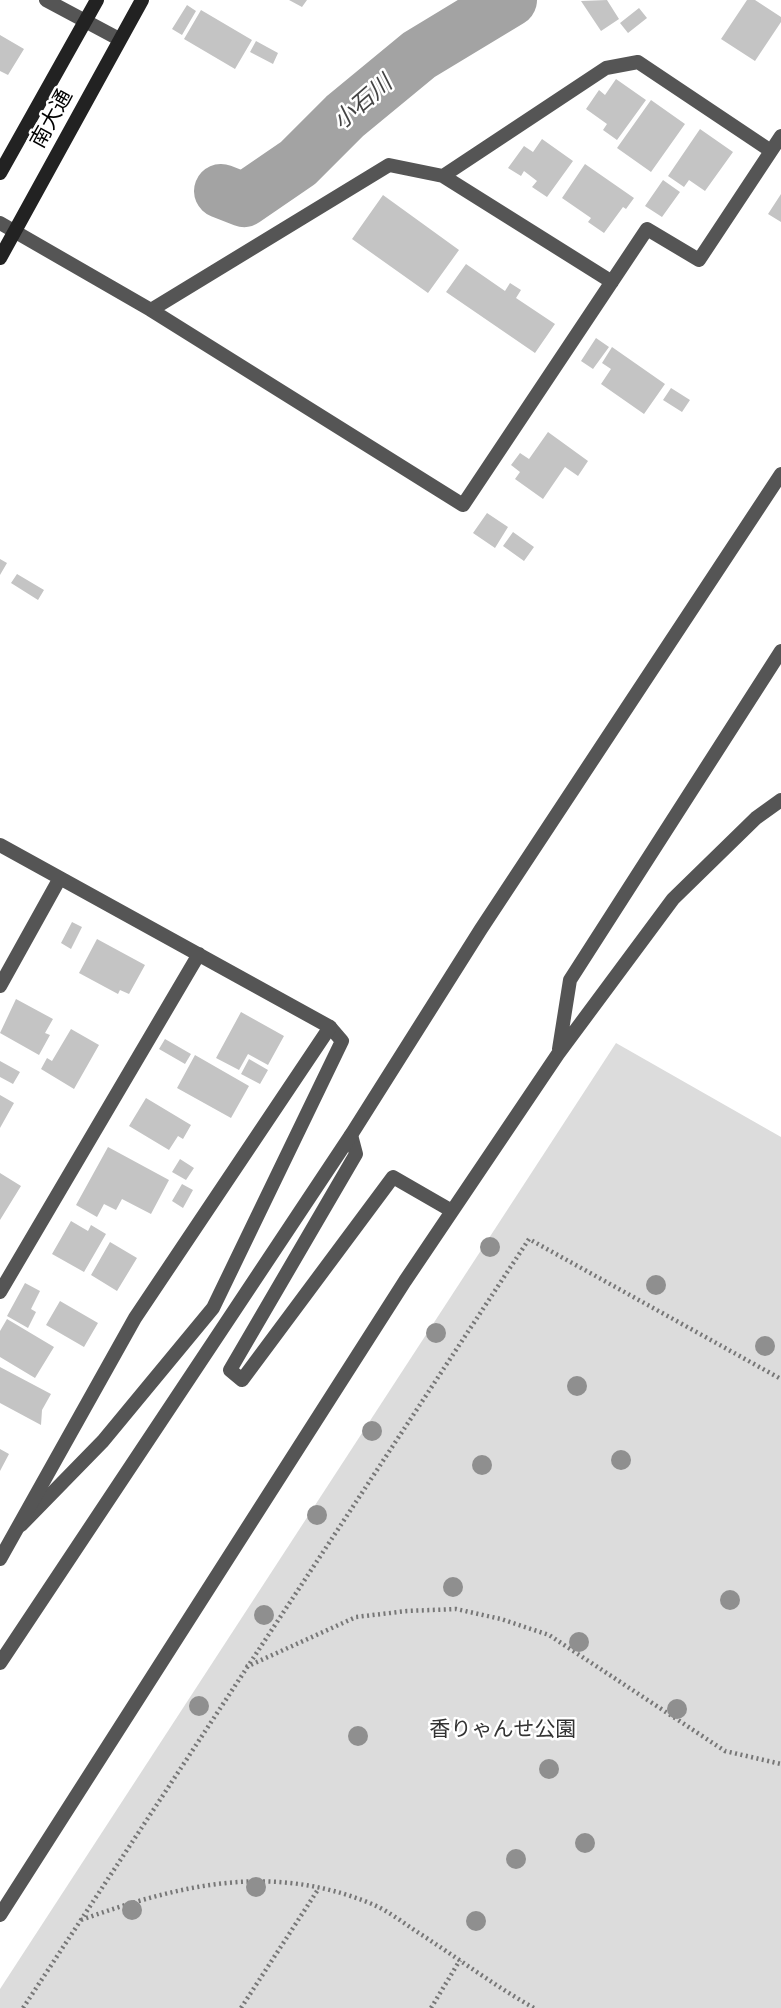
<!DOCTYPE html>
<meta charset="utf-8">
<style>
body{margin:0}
canvas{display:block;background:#fff}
</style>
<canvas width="781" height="2008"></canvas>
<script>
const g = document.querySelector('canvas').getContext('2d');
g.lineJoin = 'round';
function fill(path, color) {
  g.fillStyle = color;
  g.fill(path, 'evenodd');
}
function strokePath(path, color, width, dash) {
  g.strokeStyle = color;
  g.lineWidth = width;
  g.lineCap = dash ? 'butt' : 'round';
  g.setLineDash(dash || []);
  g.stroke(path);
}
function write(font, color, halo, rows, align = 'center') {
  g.font = font + ' "Open Sans","Noto Sans JP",sans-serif';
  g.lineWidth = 5;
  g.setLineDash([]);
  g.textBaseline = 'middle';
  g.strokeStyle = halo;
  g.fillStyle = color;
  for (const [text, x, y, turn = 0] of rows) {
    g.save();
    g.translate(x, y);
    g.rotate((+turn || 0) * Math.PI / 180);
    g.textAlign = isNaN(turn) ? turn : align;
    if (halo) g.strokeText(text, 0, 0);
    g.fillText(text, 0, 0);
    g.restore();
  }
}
fill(new Path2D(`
 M616,1043L781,1137V2008H0V1989Z`), '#dcdcdc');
strokePath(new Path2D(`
 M221,191L244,200L298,163L345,116L419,55L510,0`), '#a3a3a3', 54);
fill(new Path2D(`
 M289,0H307L302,7Z
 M607,0L619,19L601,31L581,1Z
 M747,0H755L781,17V22L755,61L721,39Z
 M187,5L196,11L182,35L172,29Z
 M639,8L647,18L628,33L620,23Z
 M201,10L252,40L235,69L184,39Z
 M0,35L24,49L8,75L0,71Z
 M256,41L278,53L273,64L250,52Z
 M616,79L646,100L617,140L603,130L607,124L586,109L599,90L605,95Z
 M651,100L685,124L651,172L617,148Z
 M700,129L733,152L705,191L689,180L684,187L668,176Z
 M542,139L573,161L547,197L532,187L537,181L524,171L521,176L508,168L524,146L533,152Z
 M585,164L634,198L626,209L623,207L604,233L588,222L591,218L562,198Z
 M663,180L680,192L662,217L645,206Z
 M781,194V222L768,214Z
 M383,195L459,250L428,293L352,239Z
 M466,264L505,291L510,283L521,290L516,298L555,324L535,353L446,292Z
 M596,338L609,347L593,369L581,361Z
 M612,347L665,384L644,414L601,384L611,369L602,363Z
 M671,388L690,400L682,412L663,400Z
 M548,432L588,461L578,476L565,467L543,499L515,479L520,472L511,465L520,453L529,459Z
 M487,513L508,527L495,548L473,533Z
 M513,532L534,547L524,561L503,546Z
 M0,559L7,563L0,575Z
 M17,574L44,590L38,600L11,583Z
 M72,922L82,927L71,949L61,943Z
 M97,939L145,965L129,994L120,990L118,994L79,973Z
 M16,999L53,1019L45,1033L50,1035L39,1055L0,1033Z
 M241,1012L284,1036L268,1065L248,1054L239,1070L216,1058Z
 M71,1029L99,1045L74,1089L41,1069L47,1058L52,1061Z
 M165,1039L191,1054L185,1064L159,1049Z
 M195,1055L249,1086L231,1118L177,1088Z
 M249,1059L268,1070L260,1084L241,1074Z
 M0,1061L20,1072L13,1084L0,1077Z
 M0,1095L14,1103L0,1128Z
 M146,1098L191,1125L183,1139L178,1136L169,1150L129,1126Z
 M108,1147L169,1180L151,1214L122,1199L116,1210L104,1204L97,1217L76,1205Z
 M180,1159L194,1168L186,1180L172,1172Z
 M0,1173L21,1186L0,1220Z
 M182,1184L193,1190L183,1208L172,1201Z
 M71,1221L88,1231L91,1225L106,1234L84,1272L52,1254Z
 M110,1242L137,1258L117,1291L91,1275Z
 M25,1283L40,1291L31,1309L36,1312L28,1328L7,1316Z
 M60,1301L98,1323L84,1347L46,1325Z
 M7,1319L54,1347L35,1378L0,1357V1331Z
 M0,1367L51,1394L42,1410L41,1425L0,1403Z
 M0,1449L9,1454L0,1471Z`), '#c4c4c4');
strokePath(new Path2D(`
 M246,1667L356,1617L407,1611L456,1609L501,1619L549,1635L725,1751L781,1764
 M81,1920C179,1885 271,1862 372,1904C389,1911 406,1925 422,1935C459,1959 495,1986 534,2008
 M23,2008L529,1239L781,1379
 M241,2008L319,1888
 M431,2008L460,1960`), '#777', 4.5, [2, 3.5]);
strokePath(new Path2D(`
 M559,1049L570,980L781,651
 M351,1135L356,1154L230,1370L242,1380L393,1177L452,1211
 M21,1525L103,1441L213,1308L342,1041L330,1027
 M0,1915L405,1281L558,1054L673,899L756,818L781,800`), '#555', 14);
strokePath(new Path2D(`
 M46,0L119,39
 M443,176L606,68L638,62L771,151
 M0,223L151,310L463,505L647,229L699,260L781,136
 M151,310L389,165L443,176L612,282
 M0,845L330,1027L135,1318L0,1559
 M0,986L60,878
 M0,1292L199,954
 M0,1663L351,1135L481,929L781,474`), '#555', 14);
strokePath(new Path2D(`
 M0,173L97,0
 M0,258L142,0`), '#222', 14);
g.fillStyle = '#8f8f8f';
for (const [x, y] of [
 [490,1247],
 [656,1285],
 [436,1333],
 [765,1346],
 [577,1386],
 [372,1431],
 [621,1460],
 [482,1465],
 [317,1515],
 [453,1587],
 [730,1600],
 [264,1615],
 [579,1642],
 [199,1706],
 [677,1709],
 [358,1736],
 [549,1769],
 [585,1843],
 [516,1859],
 [256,1887],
 [132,1910],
 [476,1921]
]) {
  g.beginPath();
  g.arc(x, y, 10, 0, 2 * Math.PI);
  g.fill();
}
write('21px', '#000', '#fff', [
 ["南大通",52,119,-61]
]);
write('21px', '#333', '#fff', [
 ["香りゃんせ公園",503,1730]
]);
write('italic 23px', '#444', '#fff', [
 ["小石川",363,103,-41]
]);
</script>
